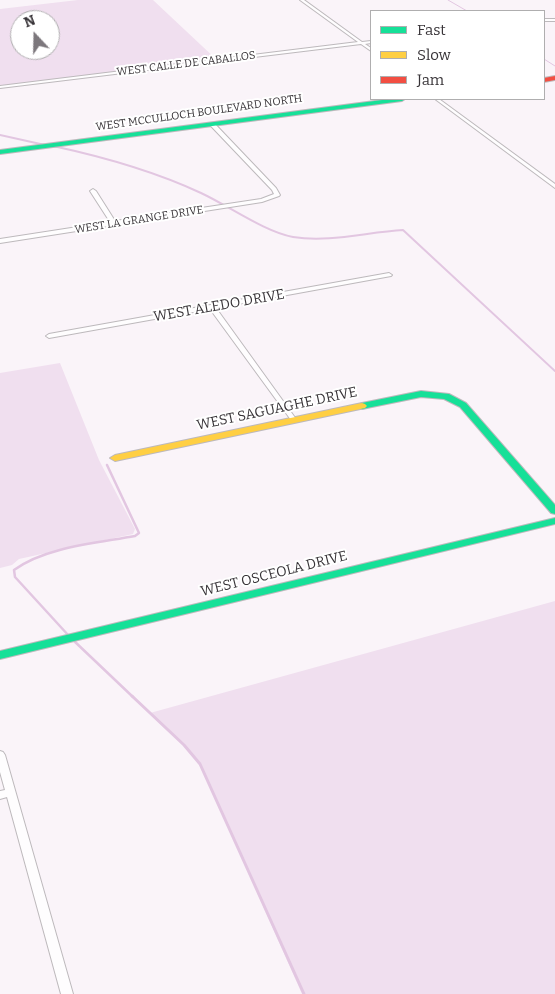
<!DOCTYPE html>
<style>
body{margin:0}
#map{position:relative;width:555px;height:994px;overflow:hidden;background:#faf4f9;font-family:Bitter,serif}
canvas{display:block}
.legend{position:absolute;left:370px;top:10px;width:175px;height:90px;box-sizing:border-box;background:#fff;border:1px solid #afaeaf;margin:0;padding:6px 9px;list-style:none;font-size:15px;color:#383438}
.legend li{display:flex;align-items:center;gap:10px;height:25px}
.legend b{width:25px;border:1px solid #afaeaf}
.north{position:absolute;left:10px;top:10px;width:50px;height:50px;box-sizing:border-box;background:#fff;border:1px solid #afaeaf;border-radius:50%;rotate:339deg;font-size:14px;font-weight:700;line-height:20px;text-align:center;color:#383438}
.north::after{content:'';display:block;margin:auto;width:18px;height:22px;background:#7c777c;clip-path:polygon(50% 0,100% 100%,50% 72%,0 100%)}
</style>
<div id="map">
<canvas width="555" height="994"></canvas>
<ul class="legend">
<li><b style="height:6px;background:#16e098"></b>Fast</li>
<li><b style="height:6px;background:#ffcf43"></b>Slow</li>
<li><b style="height:6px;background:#f24e42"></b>Jam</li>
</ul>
<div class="north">N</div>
</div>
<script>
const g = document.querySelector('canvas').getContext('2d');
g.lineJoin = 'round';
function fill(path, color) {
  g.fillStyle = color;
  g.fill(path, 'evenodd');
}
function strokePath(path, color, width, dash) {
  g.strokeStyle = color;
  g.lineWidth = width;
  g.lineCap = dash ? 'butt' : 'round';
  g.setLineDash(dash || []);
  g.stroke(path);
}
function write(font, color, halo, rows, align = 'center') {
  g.font = font + ' Bitter,serif';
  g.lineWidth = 4;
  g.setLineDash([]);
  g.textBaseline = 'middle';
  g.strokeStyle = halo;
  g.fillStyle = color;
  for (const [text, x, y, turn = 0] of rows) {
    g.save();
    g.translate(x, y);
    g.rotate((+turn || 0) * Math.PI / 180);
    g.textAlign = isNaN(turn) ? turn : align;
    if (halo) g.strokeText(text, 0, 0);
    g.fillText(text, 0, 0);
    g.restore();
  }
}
fill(new Path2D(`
 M78,0H153L218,61L0,87V9ZM20,20H50V50H20Z
 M60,363L99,460L135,529L133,534L19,559L12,565L0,568V373Z
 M555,601V994H302L200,764L184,745L150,713Z`), '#f0dfef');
strokePath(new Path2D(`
 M448,0L467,11
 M544,59L555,66`), '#e2c6e1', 1);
strokePath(new Path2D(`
 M0,135L45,145
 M53,146C104,157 154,171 201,193C229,206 265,232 293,237C329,243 367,232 403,230L555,371`), '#e2c6e1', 2);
strokePath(new Path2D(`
 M69,636L15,577L14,570C45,547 97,543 135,536L139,533L107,465
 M73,640L133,697`), '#e2c6e1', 2.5);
strokePath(new Path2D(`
 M132,696L184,745L200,764L304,994`), '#e2c6e1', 3);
const street = new Path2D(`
 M300,0H304L362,42L371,41V43L365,44L371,48V51L361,44L0,88V86L358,42Z
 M544,19H555V21H544Z
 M435,99H439L555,184V188Z
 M210,123H214L276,188L280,195L279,196L262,202L0,243V239L110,222L90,191L93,189L96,191L115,221L261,199L274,194L272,190L210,125Z
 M389,273L392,275L391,276L216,308L296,419L293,421L291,420L210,309L49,338L46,336L49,334Z
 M0,751L3,752L5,755L73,994H61L7,797L0,799V791L5,790L0,772Z`);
const fast = new Path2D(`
 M390,99H405L402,101L0,154V150Z
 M421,391L449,394L466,403L555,505V514L551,513L460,407L444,399L421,397L362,409L357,406L362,403Z
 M555,518V524L0,659V651Z`);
const slow = new Path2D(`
 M362,403L365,404L367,406L365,408L115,461L110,458L115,455Z`);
const jam = new Path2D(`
 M555,76V80L544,82V78Z`);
strokePath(street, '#bdb9bc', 2);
strokePath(fast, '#bdb9bc', 2);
strokePath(slow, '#bdb9bc', 2);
strokePath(jam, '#bdb9bc', 2);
fill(street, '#fefdfe');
fill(fast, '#16e098');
fill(slow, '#ffcf43');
fill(jam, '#f24e42');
write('11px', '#383438', '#fff', [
 ["WEST CALLE DE CABALLOS",186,64,-7],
 ["WEST MCCULLOCH BOULEVARD NORTH",199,113,-8],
 ["WEST LA GRANGE DRIVE",139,220,-9]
]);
write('14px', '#383438', '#fff', [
 ["WEST ALEDO DRIVE",219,306,-10],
 ["WEST SAGUAGHE DRIVE",277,409,-12],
 ["WEST OSCEOLA DRIVE",274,574,-14]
]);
</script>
